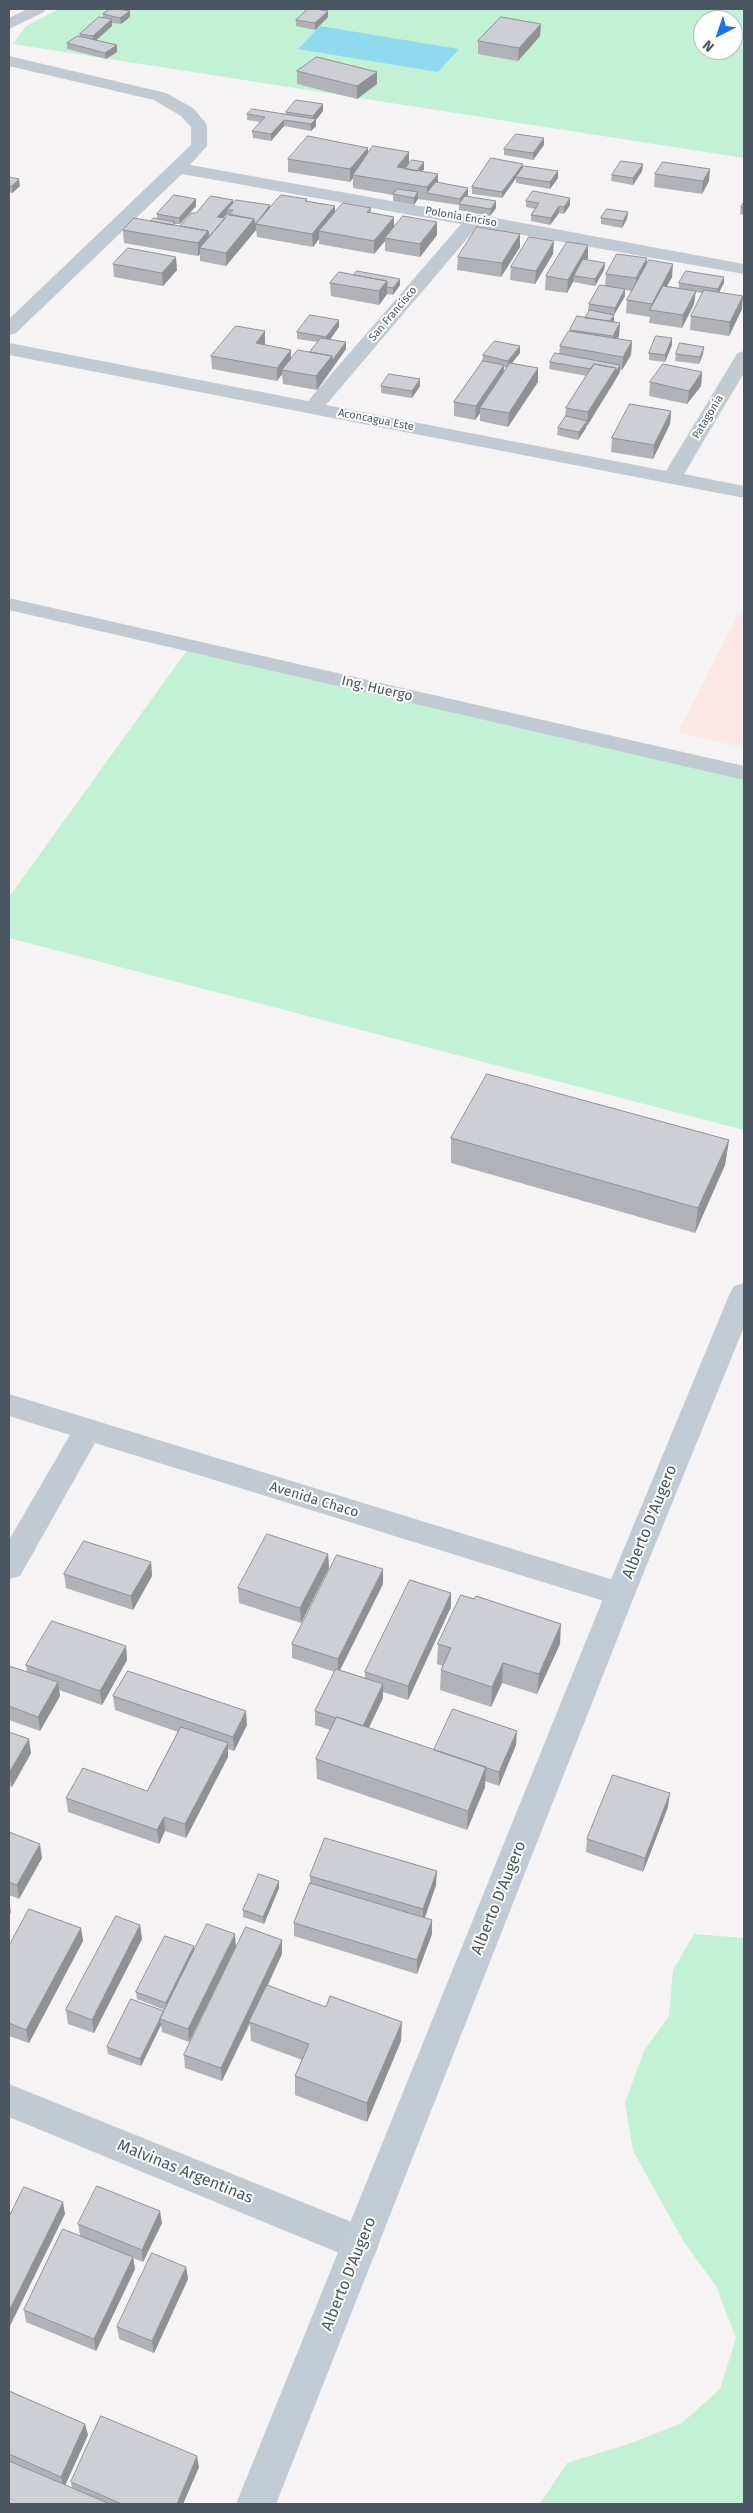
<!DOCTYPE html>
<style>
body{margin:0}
#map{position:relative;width:753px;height:2513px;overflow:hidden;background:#f5f3f3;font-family:"Fira Sans",sans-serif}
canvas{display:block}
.frame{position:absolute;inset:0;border:10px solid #4a5661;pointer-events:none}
.north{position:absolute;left:693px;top:10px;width:50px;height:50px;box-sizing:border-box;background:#fff;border:1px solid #b7bbc0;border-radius:50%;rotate:221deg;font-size:14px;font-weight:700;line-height:20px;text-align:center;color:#4a5661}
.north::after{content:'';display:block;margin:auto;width:18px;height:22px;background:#1a73e8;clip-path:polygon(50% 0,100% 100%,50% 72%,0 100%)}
</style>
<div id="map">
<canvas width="753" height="2513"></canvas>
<div class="frame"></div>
<div class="north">N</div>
</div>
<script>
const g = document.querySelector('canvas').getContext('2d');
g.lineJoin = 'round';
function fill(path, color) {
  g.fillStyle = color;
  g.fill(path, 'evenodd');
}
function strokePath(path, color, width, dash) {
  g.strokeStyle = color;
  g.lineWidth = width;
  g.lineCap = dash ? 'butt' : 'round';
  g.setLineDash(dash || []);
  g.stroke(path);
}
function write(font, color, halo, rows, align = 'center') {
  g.font = font + ' "Fira Sans",sans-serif';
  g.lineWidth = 4;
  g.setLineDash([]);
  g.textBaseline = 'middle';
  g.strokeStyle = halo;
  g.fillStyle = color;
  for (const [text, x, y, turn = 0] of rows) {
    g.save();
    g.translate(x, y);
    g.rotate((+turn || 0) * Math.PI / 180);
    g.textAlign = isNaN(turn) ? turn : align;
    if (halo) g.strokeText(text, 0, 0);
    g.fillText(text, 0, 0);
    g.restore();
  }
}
fill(new Path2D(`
 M739,613L744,614V748L678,732Z`), '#fce8e6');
fill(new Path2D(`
 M59,9H744V158L13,44L26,26ZM703,20H733V50H703Z
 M190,646L744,773V1130L9,938V897Z
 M694,1934L744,1938V2504H540L567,2463L631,2443L682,2423L720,2389L736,2338L716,2286L684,2242L633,2151L625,2103L644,2051L669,2016L673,1970Z`), '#c3f1d5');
fill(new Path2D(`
 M320,26L459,49L438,72L298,49Z`), '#90daee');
fill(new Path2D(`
 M27,9H46L44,12L9,29V18Z
 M9,56L166,93L193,108L205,122L207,126V146L190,165L470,215L474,214L744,264V274L477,227L326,405L666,471L735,357L737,353L744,351V373L684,474L744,486V498L9,355V343L308,401L461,224L182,174L16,333L9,335V319L191,145V127L181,116L154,100L9,66Z
 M9,598L744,766V780L9,610Z
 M9,1394L620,1582L631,1585L635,1594L631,1603L620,1606L95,1443L20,1576L9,1579V1540L70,1435L9,1416Z
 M9,2084L374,2231L379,2244L374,2257L361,2262L9,2117Z`), '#c1cad2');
fill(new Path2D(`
 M744,1283V1327L635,1594L276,2504H236L605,1594L730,1293L734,1286Z`), '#c1cbd6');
fill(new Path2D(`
 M130,11V17L121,24L112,23V26L96,40L117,52L106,59L67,49V43L80,36V34L103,18V14Z
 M328,11V17L315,30L296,26V20Z
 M540,36L518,61L478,54V41Z
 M297,71L377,84L357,99L297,84Z
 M323,104V111L316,120V126L311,131L284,126L271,141L253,138L252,131L260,122L247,120V114H286V112Z
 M544,145L533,160L504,155V149Z
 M368,148V154L409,164L424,162V169L422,171L438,183L468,195L467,196L496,201V208L490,216L459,210V205L418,199L414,205L393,201V195L353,188V178L350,182L288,172V159Z
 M643,164L642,171L633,185L611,181L612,175Z
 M522,168L558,171V178L550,189L516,183V178L502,198L472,194V187Z
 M655,174L709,181L702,194L654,187Z
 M9,177L20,186L12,193L9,192Z
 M196,199V206L180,224H175V225L180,226L196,213L233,200V203L270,205V208L307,199V201L335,206V212L371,208V213L394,226L437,235L420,257L385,251V241L374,254L319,244V239L313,247L257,237L256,230L226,266L200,261V254L198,256L124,243L123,230L157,219V214ZM228,213V216L225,218H223Z
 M526,201L570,205L564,214L559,213L550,225L531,221V215L535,209L526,207Z
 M744,202V215L740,214L741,207Z
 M628,212L627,219L622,228L601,224V218Z
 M520,247L501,277L457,270L458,257Z
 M553,254L535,284L510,280L511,267Z
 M588,258L587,260L605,263L604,270L595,286L573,282L567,293L545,290L546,276Z
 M113,264L177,270L163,286L114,277Z
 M647,264L672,277L667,286L679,288V283L724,277V283L719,292L742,309L729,336L690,330L691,316L703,293L695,292L694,304L682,328L649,323L650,317L626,313L627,300L632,291L625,290V296L614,315V322L620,323L619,336L617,339L632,341L631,355L622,370H620V372L615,381L587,426H586V428L578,440L557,435L558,428L565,417L566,408L587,376L549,369L550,362L559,354L560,346L570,331V330L585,318L590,311H588L589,304L605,286L606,274Z
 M330,283L400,285L393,295L387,294L379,305L331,296Z
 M339,320V327L330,339L346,342V349L317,390L283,384L282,374L277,381L212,369L211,356L265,345L291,350V359L310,352L318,342L297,339V332Z
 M672,345L665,362L649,360V353Z
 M520,346V353L512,363L538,382L508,427L480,421V413L475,420L454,416V402L482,362L483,355ZM504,367L507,368L504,373Z
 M676,354H703L699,364L675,361Z
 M702,372L701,386L687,404L649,396L650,382Z
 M381,386H420L412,398L381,393Z
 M671,411L670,424L653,459L611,452L612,438Z
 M451,1138L729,1140L725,1165L695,1233L451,1163Z
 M328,1554L329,1568L301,1623L239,1603L238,1588Z
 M151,1562L152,1576L133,1610L66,1588L64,1574Z
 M383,1584L340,1670L365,1678V1672L451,1607L408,1700L383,1692V1698L369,1728L434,1750L516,1745L499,1786L485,1781V1787L467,1830L317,1779L316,1759L330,1730L315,1725V1711L335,1672L292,1658V1644Z
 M438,1644H560L537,1694L502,1683L491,1707L440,1690L441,1670L443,1666L437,1664Z
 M126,1646L127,1660L102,1705L59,1690L60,1696L40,1731L9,1720V1666L27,1672L26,1665Z
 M113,1696L247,1725L234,1751L228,1749V1757L186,1838L165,1831L159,1844L68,1812L66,1798L147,1791L178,1732L115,1710Z
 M9,1732L31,1753L12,1787L9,1786Z
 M668,1807L643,1872L586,1852L587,1839Z
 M9,1832L42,1858L19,1899L9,1895Z
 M310,1876L436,1885L425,1918L432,1934L417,1974L294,1936V1923L310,1883Z
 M279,1881V1888L264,1924L243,1917V1910Z
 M140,1925L142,1939L94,2033L68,2024L66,2010Z
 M81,1928L83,1941L29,2043L9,2036V1946Z
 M236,1947L189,2042L162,2032L161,2025L141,2066L108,2054L107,2047L164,2011L165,2010L137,1999L136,1992L194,1950Z
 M282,1954L268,1985L401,2041L367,2122L295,2095V2076L302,2060L251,2041L250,2024L222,2081L185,2068L184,2055Z
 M162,2223L143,2262L133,2258L135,2269L96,2351L26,2322L24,2310L80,2235L78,2224Z
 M186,2267L188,2279L154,2353L119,2339L117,2327Z
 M9,2391L88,2435L65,2485L72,2488L71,2482L199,2467L183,2504H9Z`), '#b0b2b7');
fill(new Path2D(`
 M130,11V17L121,24L120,18Z
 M328,11V17L315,30V23Z
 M112,19V26L93,43V36Z
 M541,24L540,36L518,61L519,48Z
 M117,45V52L106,59L105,53Z
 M377,72V84L357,99V86Z
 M323,104V111L316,120V126L311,131V124L313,122V116Z
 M284,120V126L271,141V134Z
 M544,138V145L533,160V153Z
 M368,148V161L353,175V178L350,182V169Z
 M409,152V165L397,180V167Z
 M424,162V169L413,183V176Z
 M523,164L522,170L516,177V178L502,198V192Z
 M643,164L642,171L633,185V178Z
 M710,169L709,181L702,194L703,181Z
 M558,171V178L550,189V182Z
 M438,174V187L427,193V200V187Z
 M19,179L20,186L12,193V186Z
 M468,188V195L461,204H460V199Z
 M418,192V199L414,205V198Z
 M570,198V205L564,214V207Z
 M196,199V206L180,224L179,218Z
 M233,200V206L227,210L228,213L218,224L217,217Z
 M496,201V208L490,216L491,209Z
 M270,205V212L256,224V230L226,266V253L254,219Z
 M335,206V219L319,231V239L313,247L312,234Z
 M559,206V213L550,225L551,218Z
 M628,212L627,219L622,228L623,221Z
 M394,217V230L385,238V241L374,254V241Z
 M225,218L200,248V254L198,256V243L208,231Z
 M437,222V235L420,257V244Z
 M520,234V247L501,277L502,263Z
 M554,241L553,254L535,284L536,271Z
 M588,245V258L577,277L574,276L573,282L567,293L568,280Z
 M176,257L177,270L163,286L162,273Z
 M647,258L646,271L635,292L636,278Z
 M605,263L604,270L595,286V279Z
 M673,264L672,277L654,310H651L652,304Z
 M724,277V283L717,296L718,289Z
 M400,279V285L393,295V288Z
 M387,281V294L379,305V291Z
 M625,289V296L614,315V322L606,325L614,315L615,308Z
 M696,291L694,304L682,328L683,315Z
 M743,296L742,309L729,336L730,322Z
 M339,320V327L327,344L326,337Z
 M620,323L619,336L612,350L613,336Z
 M265,331V345L256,343Z
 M672,338V345L665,362V355Z
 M632,341L631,355L622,370L623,357Z
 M346,342V349L317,390L316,376L332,356Z
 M520,346V353L508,368V361Z
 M704,347L703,354L699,364L700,357Z
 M291,350V363L282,370V374L277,381V368Z
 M504,365L503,378L480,408V413L475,420L476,406Z
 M620,365V372L587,426L588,412L616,368Z
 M538,368V382L508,427L509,413Z
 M702,372L701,386L687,404L689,391Z
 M420,379V386L412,398V391Z
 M671,411L670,424L653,459L654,445Z
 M587,421L586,428L578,440L579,432Z
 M729,1140L725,1165L695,1233L698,1208Z
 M328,1554L329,1568L301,1623L300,1608Z
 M151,1562L152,1576L133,1610L131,1596Z
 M383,1569V1584L338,1674V1659Z
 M451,1593V1607L408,1700V1686Z
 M561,1624L560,1644L537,1694L539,1674Z
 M126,1646L127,1660L102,1705L100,1691Z
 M503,1663L502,1683L491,1707L492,1687Z
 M58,1682L60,1696L40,1731L38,1717Z
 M383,1684V1698L362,1741V1727Z
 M246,1711L247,1725L234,1751L233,1737Z
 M517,1731L516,1745L499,1786V1772Z
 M29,1739L31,1753L12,1787L9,1773Z
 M228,1743V1757L186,1838L185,1824Z
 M486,1767L485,1787L467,1830L468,1811Z
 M670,1793L668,1807L643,1872L645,1858Z
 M164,1817L165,1831L159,1844L157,1830Z
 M40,1844L42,1858L19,1899L17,1885Z
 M437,1871L436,1885L423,1922V1909Z
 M279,1881V1888L264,1924L263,1917Z
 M9,1901L11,1912L9,1916Z
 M432,1920V1934L417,1974V1960Z
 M140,1925L142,1939L94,2033L92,2020Z
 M81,1928L83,1941L29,2043L26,2030Z
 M235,1934L236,1947L189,2042L188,2029Z
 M282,1940V1954L222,2081L221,2068Z
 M194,1946L195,1953L167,2010L166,2003Z
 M160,2019L161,2025L141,2066L140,2059Z
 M402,2022L401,2041L367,2122V2103Z
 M63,2202L65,2214L10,2326L9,2322V2311Z
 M160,2211L162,2223L143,2262L142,2250Z
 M133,2257L135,2269L96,2351L94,2339Z
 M186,2267L188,2279L154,2353L152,2341Z
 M85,2424L88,2435L64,2488L61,2477Z
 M197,2456L199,2467L183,2504H177Z`), '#909195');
const building = new Path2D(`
 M110,9H118L130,11L120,18L103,14Z
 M308,9H316L328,11L315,23L296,20Z
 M99,17L112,19L93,36L80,34Z
 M501,17L541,24L519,48L478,41Z
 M78,36L117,45L105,53L67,43Z
 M317,57L377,72L357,86L297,71Z
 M296,100L323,104L313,116L286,112Z
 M252,109L316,119L311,124L284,120L271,134L252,131L265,117L247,114Z
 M516,134L544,138L533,153L504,149Z
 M308,136L368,148L350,169L288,159Z
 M373,146L409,152L397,167L438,174L427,187L353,175Z
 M491,158L523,164L502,192L472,187Z
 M412,160L424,162L417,171L405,169Z
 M621,161L643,164L633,178L612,175Z
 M663,162L710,169L703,181L655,174Z
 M524,166L558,171L550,182L516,177Z
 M9,177L19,179L12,186H9Z
 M436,182L468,188L460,199L427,193Z
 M398,189L418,192L414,198L393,194Z
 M533,191L570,198L564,207L559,206L551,218L531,215L539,203L526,201Z
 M174,195L196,199L179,218L157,214Z
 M281,195L307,199L305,201L335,206L312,234L256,224Z
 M211,196L233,200L217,217L225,218L209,237L208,231L180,226L191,213H196Z
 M465,196L496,201L491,209L459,204Z
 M236,200L270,205L255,225L254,219L229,215L233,210H227Z
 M744,202V208L741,207Z
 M343,203L371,208L367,212L394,217L374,241L319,231Z
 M607,209L628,212L623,221L601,218Z
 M229,214L254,219L226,253L200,248Z
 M403,216L437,222L420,244L385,238Z
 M134,218L208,231L198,243L123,230Z
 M154,218L175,222L172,225L151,221Z
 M477,227L520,234L502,263L458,257Z
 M529,237L554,241L536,271L511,267Z
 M567,242L588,245L568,280L546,276Z
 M128,248L176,257L162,273L113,264Z
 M617,254L647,258L636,278L606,274Z
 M583,259L605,263L595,279L574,276Z
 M649,260L673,264L652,304L627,300Z
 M357,271L400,279L393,288L387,287V281L354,275Z
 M686,271L724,277L718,289L679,283Z
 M339,272L387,281L379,291L330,283Z
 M600,285L625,289L615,308L589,304Z
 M663,286L696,291L683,315L650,310Z
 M704,290L743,296L730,322L691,316Z
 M590,310L614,315L610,321L585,318Z
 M310,315L339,320L326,337L297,332Z
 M577,316L620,323L613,336L570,330Z
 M236,326L265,331L256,343L291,350L277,368L211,356Z
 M569,331L632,341L623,357L560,346Z
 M656,336L672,338L665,355L649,353Z
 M321,338L346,342L332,361V356L310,352Z
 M495,341L520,346L508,361L483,355Z
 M680,343L704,347L700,357L676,354Z
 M298,350L332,356L316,376L282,370Z
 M555,353L620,365L615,373L616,368L594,364L591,369L550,362Z
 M483,361L504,365L476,406L454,402Z
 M510,363L538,368L509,413L480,408Z
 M594,364L616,368L588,412L566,408Z
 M663,364L702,372L689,391L650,382Z
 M389,374L420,379L412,391L381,386Z
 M630,404L671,411L654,445L612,438Z
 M566,416L587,421L579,432L558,428Z
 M487,1074L729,1140L698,1208L451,1138Z
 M267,1534L328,1554L300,1608L238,1588Z
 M84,1541L151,1562L131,1596L64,1574Z
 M337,1555L383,1569L338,1659L292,1644Z
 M410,1580L451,1593L408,1686L365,1672Z
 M461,1595L474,1599L476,1596L561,1624L539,1674L503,1663L492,1687L441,1670L451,1648L438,1644Z
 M52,1621L126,1646L100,1691L26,1665Z
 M9,1666L58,1682L38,1717L9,1706Z
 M336,1669L383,1684L363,1726L337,1717L336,1718L315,1711Z
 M128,1671L246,1711L233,1737L113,1696Z
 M453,1709L517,1731L499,1772L434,1750Z
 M337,1717L486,1767L468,1811L316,1759Z
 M181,1727L228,1743L185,1824L164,1817L157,1830L66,1798L83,1768L147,1791Z
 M9,1732L29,1739L9,1773Z
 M613,1775L670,1793L645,1858L587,1839Z
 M9,1832L40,1844L17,1885L9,1882Z
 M325,1838L437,1871L423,1909L310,1876Z
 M259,1874L279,1881L263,1917L243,1910Z
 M310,1883L432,1920L417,1960L294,1923Z
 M29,1909L81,1928L26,2030L9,2023V1946Z
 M116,1916L140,1925L92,2020L66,2010Z
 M207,1924L235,1934L188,2029L160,2019Z
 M246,1927L282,1940L221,2068L184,2055Z
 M165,1936L194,1946L166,2003L136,1992Z
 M267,1985L326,2007L330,1996L402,2022L367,2103L295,2076L309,2044L249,2022Z
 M131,1999L164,2011L140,2059L107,2047Z
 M97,2186L160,2211L142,2250L78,2224Z
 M24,2187L63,2202L9,2311V2217Z
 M63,2229L133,2257L94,2339L24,2310Z
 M152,2253L186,2267L152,2341L117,2327Z
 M9,2391L85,2424L61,2477L9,2454Z
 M101,2416L197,2456L177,2504H122L71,2482Z
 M9,2461L110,2504H9Z`);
fill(building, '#cdcfd5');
strokePath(building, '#909195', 1);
write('11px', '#4a5661', '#fff', [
 ["Polonia Enciso",461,217,10],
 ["San Francisco",393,314,-50],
 ["Patagonia",708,417,-59],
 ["Aconcagua Este",376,420,11]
]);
write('14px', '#4a5661', '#fff', [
 ["Ing. Huergo",377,689,13],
 ["Avenida Chaco",314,1500,17]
]);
write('16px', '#4a5661', '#fff', [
 ["Alberto D'Augero",650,1522,-68],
 ["Alberto D'Augero",499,1898,-68],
 ["Malvinas Argentinas",185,2172,22],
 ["Alberto D'Augero",349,2274,-68]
]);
</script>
